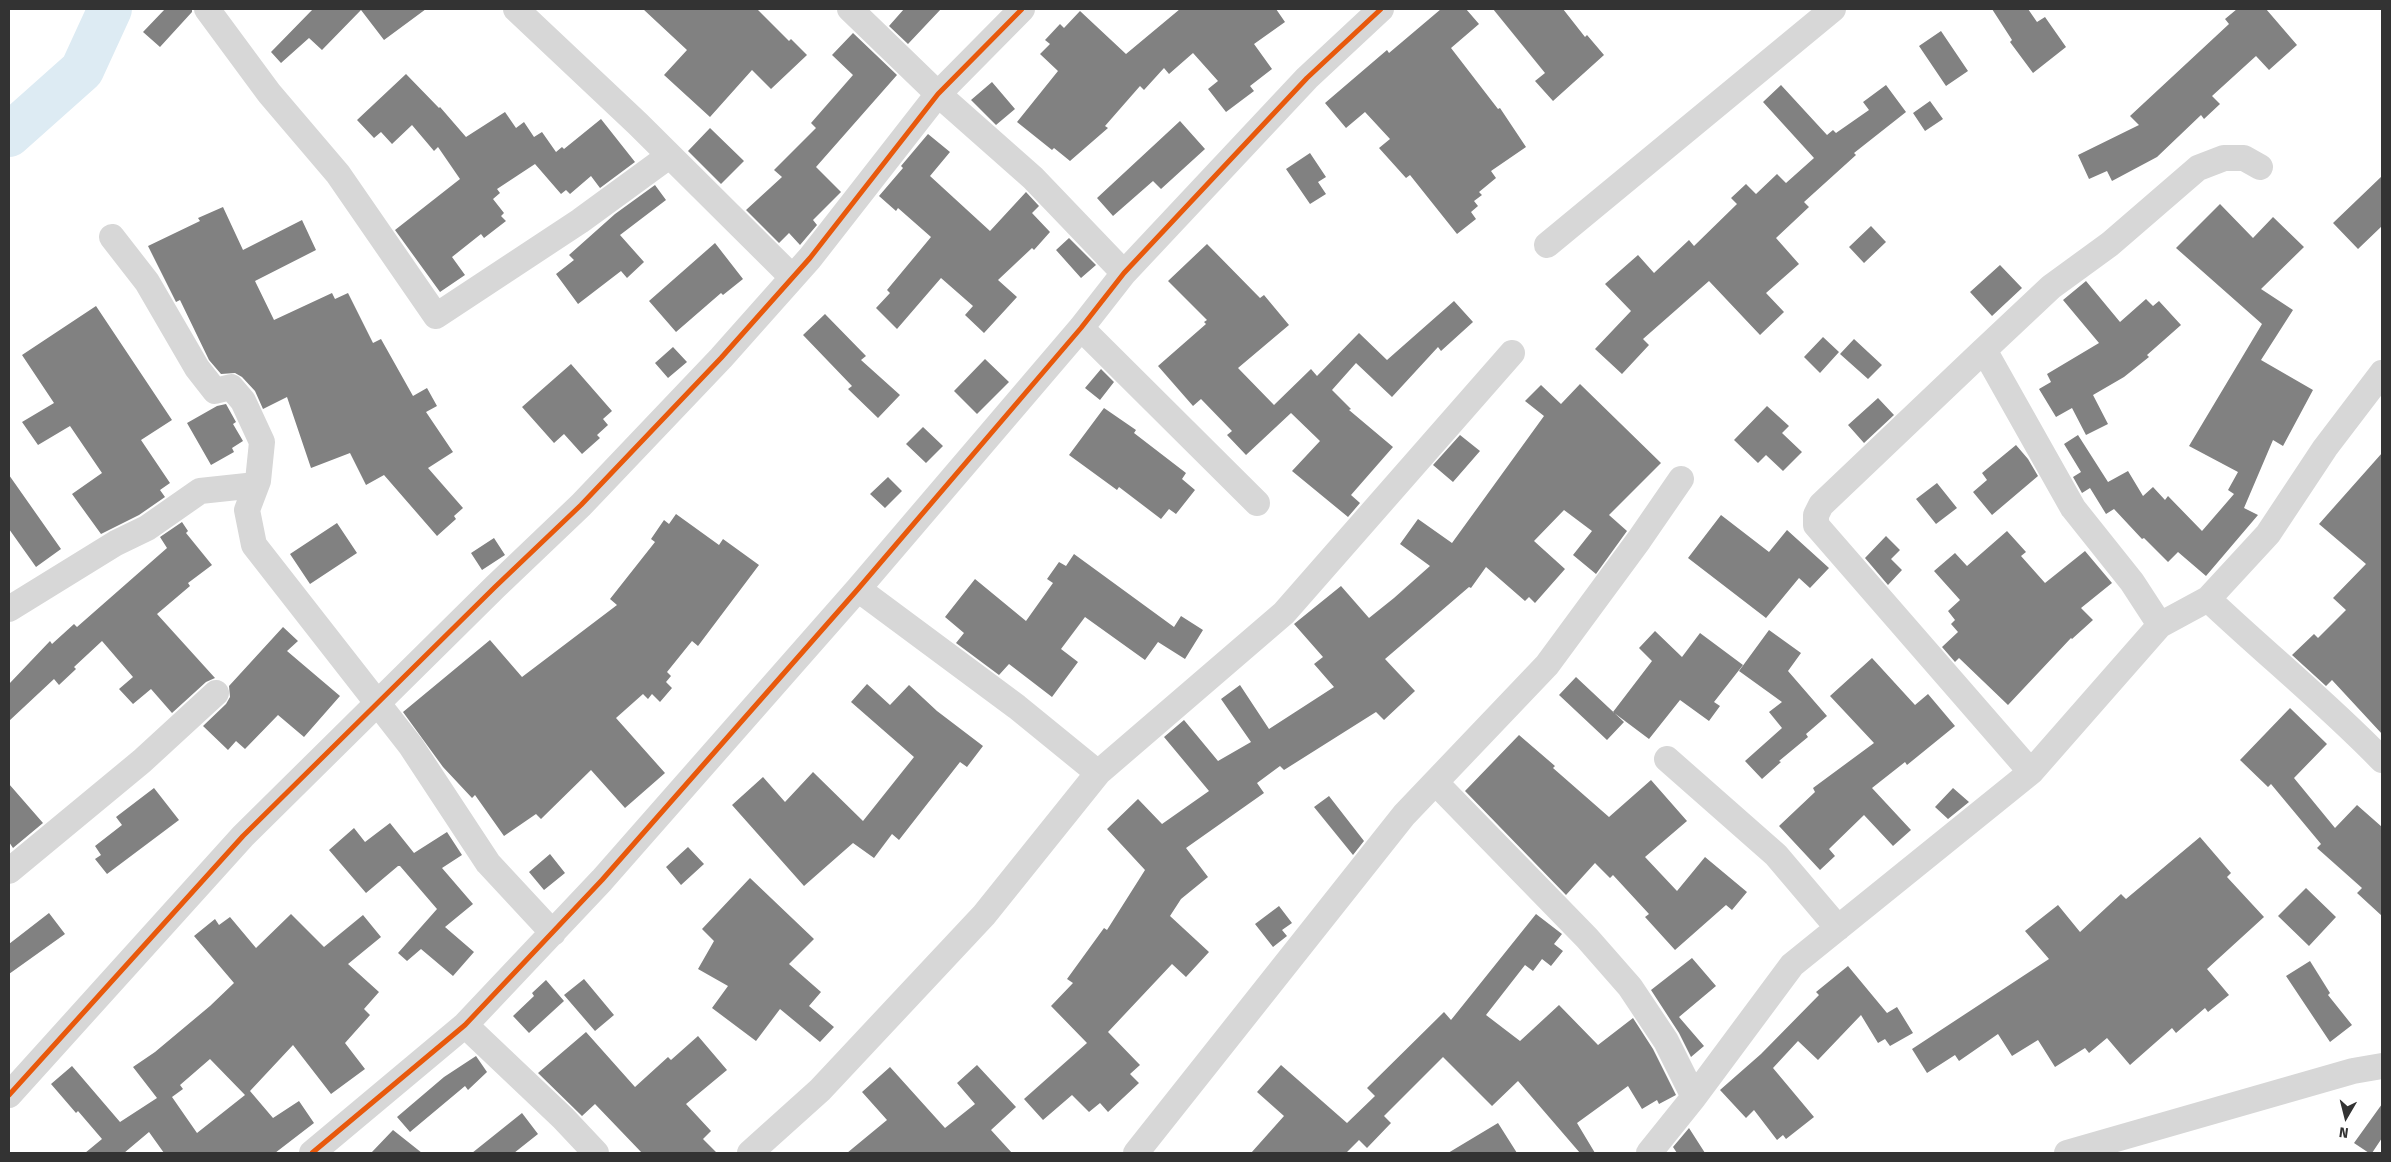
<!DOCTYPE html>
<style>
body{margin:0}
#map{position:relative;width:2391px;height:1162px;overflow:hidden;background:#fff;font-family:"Fira Sans",sans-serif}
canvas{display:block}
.frame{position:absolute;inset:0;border:10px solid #333;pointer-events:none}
.north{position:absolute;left:2321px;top:1092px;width:50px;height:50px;-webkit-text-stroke:4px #fff;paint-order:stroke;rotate:188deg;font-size:14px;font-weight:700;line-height:20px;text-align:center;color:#333}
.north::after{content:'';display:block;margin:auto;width:18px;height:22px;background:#333;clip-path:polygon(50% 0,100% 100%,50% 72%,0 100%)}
</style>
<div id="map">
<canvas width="2391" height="1162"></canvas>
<div class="frame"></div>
<div class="north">N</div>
</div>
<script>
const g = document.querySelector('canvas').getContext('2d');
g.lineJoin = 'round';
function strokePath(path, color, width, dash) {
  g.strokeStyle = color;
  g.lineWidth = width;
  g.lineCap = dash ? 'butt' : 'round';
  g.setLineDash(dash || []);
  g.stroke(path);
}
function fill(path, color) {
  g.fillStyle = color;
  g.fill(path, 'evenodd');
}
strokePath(new Path2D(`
 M9,135L82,70L110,9`), '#ddebf3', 44);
fill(new Path2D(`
 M165,9H192V12L160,47L143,32Z
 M313,9H426L384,40L361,10L322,50L309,38L281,63L271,52Z
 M643,9H757L789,41L791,39L807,55L771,89L752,70L710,117L664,75L687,50Z
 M904,9H941L908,44L889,26Z
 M1180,9H1276L1285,22L1254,44L1272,69L1250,86L1254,91L1226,112L1208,89L1218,81L1193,53L1169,74L1164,68L1144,90L1140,86L1105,126L1108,128L1070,161L1054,148L1052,150L1017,122L1058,71L1040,54L1050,44L1045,40L1060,24L1064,28L1080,11L1126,54Z
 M1441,9H1466L1479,24L1451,48L1498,109L1500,108L1526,147L1491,171L1496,178L1479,192L1482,195L1474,201L1478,206L1471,212L1476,219L1457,234L1410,175L1406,178L1379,148L1390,139L1365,112L1346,128L1325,103L1387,50L1389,53Z
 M1493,9H1563L1585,37L1587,35L1604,55L1553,101L1535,81L1545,73Z
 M1992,9H2028L2037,22L2045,17L2066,47L2033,73L2010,42L2012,40Z
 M2237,9H2266L2297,45L2269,70L2256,56L2212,96L2220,104L2204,119L2201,115L2157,157L2112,181L2107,171L2089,179L2078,155L2139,125L2130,116L2229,24L2225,19Z
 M1941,31L1968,71L1946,86L1919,46Z
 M853,33L897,75L816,167L841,192L813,220L817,225L800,245L789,233L779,243L746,210L782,177L774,170L816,128L811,123L853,75L832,55Z
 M406,74L439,108L440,107L466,137L505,112L516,128L524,122L534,137L542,132L556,152L562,147L564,149L601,119L635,162L600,188L591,176L570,194L566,190L561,194L535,164L497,189L500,193L493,199L504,213L501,216L506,221L484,238L481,234L452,257L465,275L440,292L395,230L460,179L438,147L434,151L412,125L392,144L381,132L374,138L357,120Z
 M992,82L1015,109L996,125L971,100Z
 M1781,85L1827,135L1833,130L1836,133L1869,110L1863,102L1886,85L1906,112L1854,153L1856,155L1804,202L1809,207L1776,238L1799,264L1766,293L1784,312L1760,335L1709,281L1643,339L1649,345L1622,374L1595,349L1631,311L1605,284L1638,255L1654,273L1689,240L1694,246L1737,204L1731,198L1746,184L1756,194L1777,174L1786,183L1814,158L1763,102Z
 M1930,101L1943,119L1925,131L1913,113Z
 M1180,121L1205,149L1161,189L1153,181L1113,216L1097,198Z
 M710,128L744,161L721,184L688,151Z
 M928,134L950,152L930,176L990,231L1026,192L1039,206L1032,213L1050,232L1034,250L1032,248L998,280L1017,297L984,333L965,315L973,306L941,278L897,329L876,308L890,293L887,290L931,237L898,208L896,211L879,196L903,168L901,166Z
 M1310,153L1326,177L1318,182L1326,194L1310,204L1286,169Z
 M2382,176V226L2358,249L2333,223Z
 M655,185L666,200L620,235L644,262L627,278L621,271L578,304L556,274L574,260L569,255L615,214Z
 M2220,204L2253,238L2273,217L2304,247L2261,289L2293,310L2261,360L2313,390L2283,446L2273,440L2244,508L2258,515L2206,576L2178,552L2168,562L2144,538L2142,539L2114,509L2106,514L2090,488L2082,493L2073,477L2081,472L2064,444L2078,435L2108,482L2128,471L2143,496L2153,487L2165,500L2168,496L2202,531L2234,494L2228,490L2238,472L2189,446L2262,324L2176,248Z
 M223,207L243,250L302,220L316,250L255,281L274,320L332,293L335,299L348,293L373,343L381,339L413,396L427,388L437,406L426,412L453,452L428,468L463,508L454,516L456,519L437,536L384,475L366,485L350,453L311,468L287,397L263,409L255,391L242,377L235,373L221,374L209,360L180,300L176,302L148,246L200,221L198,218Z
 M1871,226L1886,242L1864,263L1849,247Z
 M1069,238L1096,265L1081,278L1056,250Z
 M715,243L743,279L723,295L721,293L676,332L649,301Z
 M1207,244L1260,298L1264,295L1289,325L1238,368L1274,405L1311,369L1317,376L1359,333L1387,360L1454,301L1473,322L1441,351L1438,347L1392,397L1356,363L1332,390L1351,409L1349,410L1393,447L1351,495L1360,503L1348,517L1292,471L1320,441L1291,413L1246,455L1227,435L1232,431L1201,399L1193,406L1158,366L1206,324L1204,322L1207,320L1168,281Z
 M2000,265L2022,288L1992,316L1970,292Z
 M2086,281L2120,322L2146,299L2153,306L2159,301L2181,325L2147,355L2149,357L2124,377L2093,395L2108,424L2086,435L2072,408L2056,417L2039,389L2051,382L2047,374L2099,343L2063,300Z
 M96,306L172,420L141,440L170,483L160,490L165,497L139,515L101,534L72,494L102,473L70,426L38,445L22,422L54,403L22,355Z
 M825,314L866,356L861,360L900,395L878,418L848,389L852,386L803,335Z
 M1823,337L1839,352L1820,373L1804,357Z
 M1854,339L1882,365L1868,379L1840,354Z
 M673,347L687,362L668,378L655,363Z
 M985,359L1009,382L977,414L954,391Z
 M571,364L612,411L603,419L608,425L597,435L600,438L582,454L564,434L554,443L522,407Z
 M1101,369L1114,382L1100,400L1085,388Z
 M1580,384L1661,463L1609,515L1627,531L1596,574L1573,555L1592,531L1564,510L1534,541L1565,569L1535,603L1529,597L1525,601L1486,567L1471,588L1469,587L1385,659L1415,691L1384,720L1376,712L1284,770L1280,766L1257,783L1264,793L1186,848L1208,877L1181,899L1170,916L1209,952L1186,977L1172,964L1108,1032L1140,1065L1130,1074L1139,1083L1108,1112L1100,1103L1089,1112L1072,1095L1043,1120L1024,1099L1087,1043L1051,1006L1073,983L1067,979L1104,928L1107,930L1145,870L1107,829L1138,799L1162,824L1209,791L1164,737L1184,720L1218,761L1251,742L1221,699L1240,685L1269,729L1334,687L1314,664L1323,657L1294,624L1341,586L1369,618L1394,598L1430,566L1400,544L1418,519L1452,543L1544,416L1525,401L1541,385L1561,404Z
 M1878,398L1894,415L1864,443L1848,425Z
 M226,404L236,422L233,424L243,441L232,448L234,452L211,465L187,423L217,406Z
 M1767,406L1789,426L1782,433L1802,452L1783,471L1766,455L1758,463L1734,440Z
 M1104,408L1136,430L1134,433L1186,473L1182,479L1195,490L1176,514L1169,509L1161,519L1119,487L1117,490L1069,455Z
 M923,427L943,446L926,463L906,444Z
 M1460,435L1480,451L1453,482L1433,465Z
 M2016,445L2028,459L2038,476L1992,515L1973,492L1987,480L1982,473Z
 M2382,453V734L2332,680L2326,686L2292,655L2314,634L2318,638L2346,610L2333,598L2366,564L2319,524Z
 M9,475L61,549L36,567L9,529Z
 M888,477L902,491L885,508L870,494Z
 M1937,483L1957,508L1936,524L1916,499Z
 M676,514L719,545L723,539L759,565L698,646L692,641L667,672L671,676L666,682L672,688L660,702L652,694L648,699L643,694L616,718L665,773L625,808L591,770L541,819L536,814L504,836L475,795L472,798L443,767L403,712L490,640L522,677L617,605L610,599L655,542L651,539L664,520L669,524Z
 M1721,515L1769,552L1787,530L1829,568L1810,588L1799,578L1766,618L1688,558Z
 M182,522L188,531L186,533L212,565L188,583L190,586L157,614L215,678L206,682L172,713L151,689L133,704L119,689L133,677L102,641L74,667L76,669L59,685L54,679L9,721V684L50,641L52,644L74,624L77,627L167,548L160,537Z
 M337,523L357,553L310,584L290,554Z
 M2007,531L2026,552L2021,556L2045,583L2085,551L2112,583L2081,608L2093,620L2072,639L2071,638L2008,705L1959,658L1955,662L1942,647L1958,632L1951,624L1955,620L1948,611L1960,600L1934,571L1955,553L1967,566Z
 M1886,536L1900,550L1891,559L1902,570L1888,585L1865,558Z
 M494,538L505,555L482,570L471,553Z
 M1074,554L1174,627L1181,616L1203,630L1185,659L1158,642L1145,660L1085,617L1061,649L1078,662L1052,697L1009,664L999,675L956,643L964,633L945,617L975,579L1026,621L1053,583L1047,579L1059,562L1066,566Z
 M283,627L298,641L287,651L340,696L304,737L278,715L245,749L236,741L228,750L203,726L226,704L230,697L229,686Z
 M1769,630L1801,653L1788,671L1827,716L1806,734L1808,737L1779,761L1781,762L1762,779L1745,761L1782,728L1769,712L1782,702L1739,671Z
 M1655,631L1682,657L1700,633L1743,665L1714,702L1720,706L1709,721L1680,700L1649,739L1613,712L1652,661L1639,648Z
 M1872,658L1915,705L1928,694L1955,726L1907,765L1905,762L1872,788L1911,830L1893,846L1864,815L1829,849L1835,856L1820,870L1779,826L1815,792L1813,788L1874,743L1830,696Z
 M1576,677L1624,722L1607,740L1559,695Z
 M867,684L890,705L909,685L937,711L983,746L967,767L960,762L899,840L892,834L874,858L853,843L804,886L732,805L763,777L785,802L813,772L863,821L914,757L851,702Z
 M2290,708L2327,744L2294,778L2335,828L2357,805L2382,827V916L2357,893L2362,888L2317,848L2321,844L2271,784L2268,787L2240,760Z
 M1519,735L1555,766L1553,768L1609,817L1651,780L1687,821L1645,857L1677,891L1705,857L1747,892L1732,910L1726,905L1675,950L1645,917L1649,914L1613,875L1610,878L1595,863L1566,895L1465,791Z
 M9,784L43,823L13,848L9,842Z
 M154,788L179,820L107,874L95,859L101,855L95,846L122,825L116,817Z
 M1953,788L1969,802L1948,819L1935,807Z
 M1329,796L1364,841L1353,855L1314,807Z
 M390,823L414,853L447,832L462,855L442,868L473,904L445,927L474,952L453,976L421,949L407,961L398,953L437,909L400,866H398L366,893L329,850L354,828L365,842Z
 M2200,837L2231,873L2227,877L2264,917L2207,969L2229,995L2208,1012L2205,1008L2176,1033L2172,1028L2130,1065L2107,1038L2089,1053L2085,1048L2055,1067L2038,1040L2012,1056L1998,1034L1959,1061L1955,1055L1927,1073L1912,1049L2049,959L2025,931L2058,905L2080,932L2121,894L2126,899Z
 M688,847L704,864L681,885L666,867Z
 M550,854L565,873L544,890L529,872Z
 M750,878L814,939L789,964L821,992L809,1006L834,1027L820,1042L780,1009L756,1041L712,1008L728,986L698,969L714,941L702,929Z
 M2306,888L2336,917L2309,946L2278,916Z
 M1279,906L1292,923L1282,930L1287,936L1273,947L1255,924Z
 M49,913L65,934L9,974V944Z
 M291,914L324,947L363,915L381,937L348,964L379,992L364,1009L370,1015L345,1043L365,1069L331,1094L293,1045L250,1091L273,1118L299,1101L314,1123L275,1153H164L149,1132L124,1153H85L102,1139L78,1111L76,1113L51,1084L72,1066L120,1122L157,1098L133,1067L155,1052L210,1006L234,983L194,936L215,919L219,925L230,917L256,948ZM210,1059L245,1095L197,1133L172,1097L183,1089L180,1085Z
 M1536,914L1562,934L1554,944L1563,951L1551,966L1542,959L1533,971L1525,965L1486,1015L1520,1041L1559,1005L1598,1045L1633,1018L1653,1049L1676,1095L1659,1104L1657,1100L1642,1109L1628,1086L1577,1123L1595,1153H1580L1518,1081L1492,1106L1443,1057L1384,1116L1391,1123L1367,1148L1359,1140L1346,1153H1251L1284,1116L1257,1092L1281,1065L1347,1123L1375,1096L1367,1088L1444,1012L1451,1020Z
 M1692,958L1716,986L1679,1017L1704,1046L1691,1057L1679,1033L1651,990Z
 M2310,961L2330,993L2328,995L2352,1025L2330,1042L2286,976Z
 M1848,966L1887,1013L1897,1007L1913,1033L1890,1046L1885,1039L1878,1043L1861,1015L1818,1060L1798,1041L1773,1068L1814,1117L1786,1139L1783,1135L1777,1140L1754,1110L1746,1118L1720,1090L1761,1054L1819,995L1816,992Z
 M584,979L614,1015L595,1031L564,995Z
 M546,980L564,1001L529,1033L513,1016L534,996L532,993Z
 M586,1032L635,1087L668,1057L671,1060L698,1036L727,1070L686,1104L711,1131L703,1139L717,1153H642L595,1104L582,1116L538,1073Z
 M476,1056L487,1072L468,1090L465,1086L410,1132L397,1117L444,1077Z
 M977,1065L1016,1107L991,1130L1012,1153H847L887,1120L862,1092L890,1067L945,1128L975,1104L957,1083Z
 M2382,1104V1138L2372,1153H2369L2354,1143Z
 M522,1113L538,1134L514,1153H472Z
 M1498,1123L1517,1153H1448Z
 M1689,1128L1705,1153H1677L1673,1147Z
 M393,1130L422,1153H371Z`), '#818181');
strokePath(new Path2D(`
 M207,9L269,93L338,174L436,316L580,221L669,156
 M516,9L638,124L792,277
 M850,9L938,94L1033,178L1124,273
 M112,237L147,282L197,368L215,391L231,387L243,401L262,442L258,481L247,510L254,545L411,746L488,863L553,933
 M1547,245L1833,9
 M1081,328L1257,503
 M1984,350L1821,505L1816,515V525L2031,772
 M858,589L1017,707L1098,773
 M2208,599C2266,654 2327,703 2382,760
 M9,609L116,543L147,528L200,491L256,485
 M2160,625L2132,582L2073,508L1984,350L2051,287L2110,244L2198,168L2224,158H2244L2260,167
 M1667,759L1776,855L1838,928
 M1436,783L1587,938L1630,987L1666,1041L1694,1097
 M9,871L142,761L216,693
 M465,1025L563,1118L596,1153
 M9,1095L243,836L495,587L581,505L721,358L810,258L938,94L1022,9
 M312,1153L465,1025L602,880L858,589L1081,328L1124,273L1307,78L1381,9
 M750,1153L820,1090L984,915L1098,773L1284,613L1512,353
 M1136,1153L1404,815L1547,665L1639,540L1681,479
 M1649,1153L1694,1097L1792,965L2031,772L2160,625L2208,599L2268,534L2325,448L2382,373
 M2067,1153L2353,1071L2382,1066`), '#d7d7d7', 26);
strokePath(new Path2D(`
 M9,1095L243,836L495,587L581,505L721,358L810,258L938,94L1022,9
 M312,1153L465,1025L602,880L858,589L1081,328L1124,273L1307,78L1381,9`), '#e8590c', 5);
</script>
